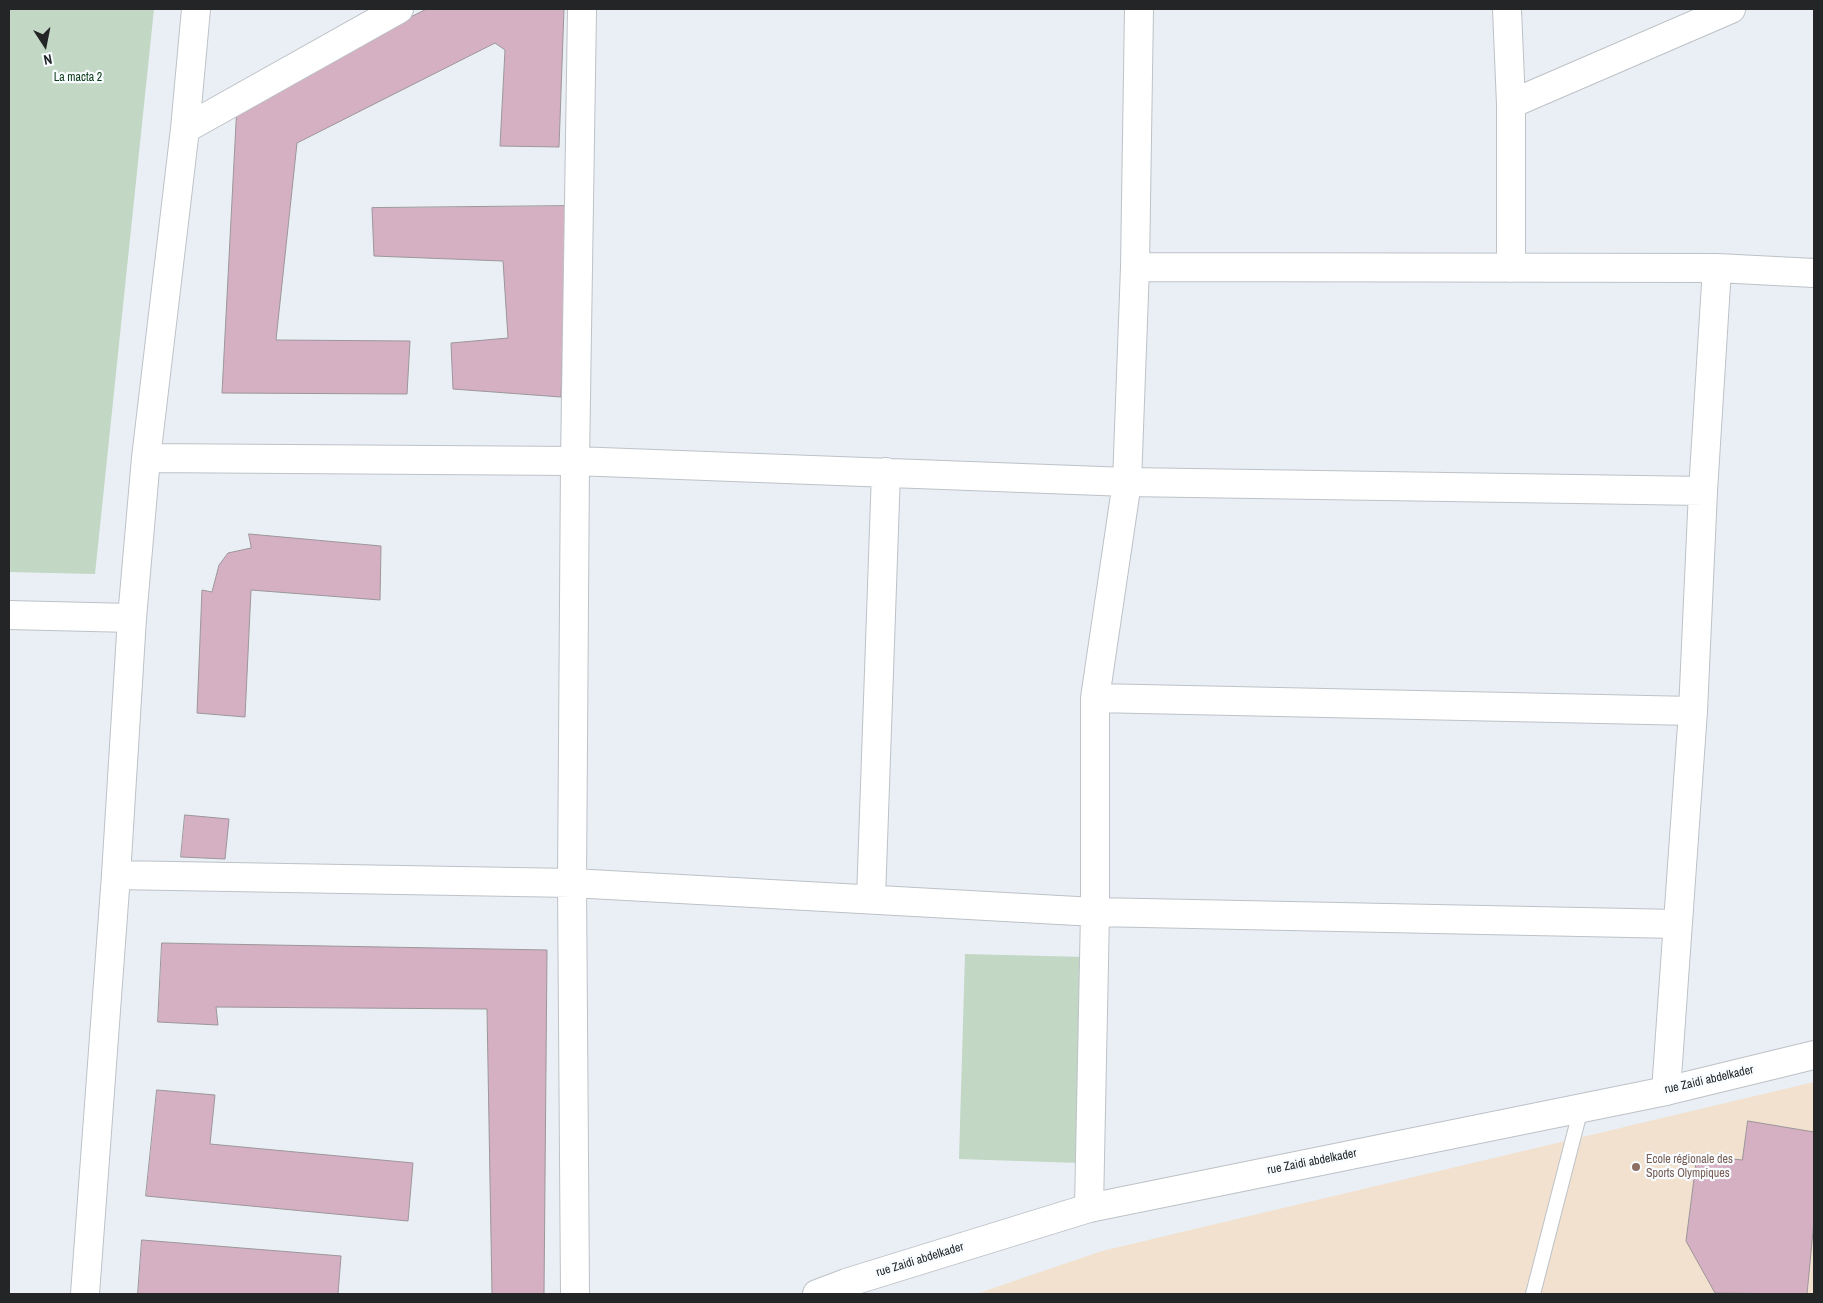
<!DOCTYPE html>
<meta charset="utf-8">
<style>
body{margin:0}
#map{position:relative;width:1823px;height:1303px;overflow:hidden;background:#e9eff4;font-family:"Archivo Narrow",sans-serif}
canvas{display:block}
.frame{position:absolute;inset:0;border:10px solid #232527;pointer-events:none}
.north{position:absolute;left:20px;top:20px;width:50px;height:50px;-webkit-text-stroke:4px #f8fcff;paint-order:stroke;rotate:169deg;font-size:14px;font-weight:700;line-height:20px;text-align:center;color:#232527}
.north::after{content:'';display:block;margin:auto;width:18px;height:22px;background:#232527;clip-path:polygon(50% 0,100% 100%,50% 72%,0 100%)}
</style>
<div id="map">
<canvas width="1823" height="1303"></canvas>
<div class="frame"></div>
<div class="north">N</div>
</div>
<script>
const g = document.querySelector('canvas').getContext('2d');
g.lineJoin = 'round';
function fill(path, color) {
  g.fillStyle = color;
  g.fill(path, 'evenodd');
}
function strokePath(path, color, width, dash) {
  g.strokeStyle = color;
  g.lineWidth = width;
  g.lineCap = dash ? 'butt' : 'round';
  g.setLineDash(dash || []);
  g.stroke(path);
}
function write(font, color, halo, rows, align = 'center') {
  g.font = font + ' "Archivo Narrow",sans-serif';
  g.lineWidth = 4.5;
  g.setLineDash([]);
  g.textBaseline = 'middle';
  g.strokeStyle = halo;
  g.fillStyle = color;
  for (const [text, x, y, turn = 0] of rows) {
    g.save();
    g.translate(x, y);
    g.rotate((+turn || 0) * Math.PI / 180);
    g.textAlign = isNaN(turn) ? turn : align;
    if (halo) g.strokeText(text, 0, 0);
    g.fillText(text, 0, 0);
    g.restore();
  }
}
fill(new Path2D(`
 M1814,1082V1294H976L1102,1251Z`), '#f2e1cf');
fill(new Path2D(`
 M9,9H154L95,574L9,572Z
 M965,954L1085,957L1079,1163L959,1159Z`), '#c2d7c4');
const building = new Path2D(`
 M427,9H564L559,147L500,146L505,50L495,43L297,143L276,340L410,341L407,394L222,393L237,104Z
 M568,206L561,397L453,389L451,343L508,338L503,261L374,256L372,208Z
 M249,534L381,546L380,600L251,590L245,717L197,713L202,590L212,592L219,565L228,553L251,548Z
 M185,815L229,819L225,859L181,857Z
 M162,943L547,950L544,1294H492L487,1009L216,1007L218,1025L158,1022Z
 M157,1090L215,1095L210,1144L413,1163L408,1221L146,1196Z
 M1748,1121L1814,1132V1221L1807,1294L1715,1293L1686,1241L1697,1155L1742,1160Z
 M142,1240L341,1256L338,1294H138Z`);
fill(building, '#d4b0c2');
strokePath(building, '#9c9699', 1);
const lane = new Path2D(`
 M1533,1294L1581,1108`);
const street = new Path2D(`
 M1507,9L1511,104V268
 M1511,104L1731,9
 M185,129L196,9
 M1135,267L1717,268L1814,273
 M146,458L185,129L399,9
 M9,615L132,618
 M1095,698L1693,711
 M116,875L572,883L1095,912L1678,924
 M871,899L886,472
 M1666,1091L1693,711L1703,491L1717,268
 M1089,1208L1095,912V698L1127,482L1135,267L1139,9
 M85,1294L116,875L132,618L146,458L575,461L1127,482L1703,491
 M575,1294L572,883L575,461L582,9`);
const secondary = new Path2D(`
 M817,1294L846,1283L1089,1208L1666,1091L1814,1055`);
strokePath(lane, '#bdc2c7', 16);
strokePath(street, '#bdc2c7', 30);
strokePath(secondary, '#bdc2c7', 30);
strokePath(lane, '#fff', 14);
strokePath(street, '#fff', 28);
strokePath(secondary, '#fff', 28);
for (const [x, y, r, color] of [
 [1636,1167,5,"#8d6e63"]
]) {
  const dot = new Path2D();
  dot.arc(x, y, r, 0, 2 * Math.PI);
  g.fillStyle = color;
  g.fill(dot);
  strokePath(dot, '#f8fcff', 2);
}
write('12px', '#083814', '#f8fcff', [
 ["La macta 2",78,78]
]);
write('12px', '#232527', '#f8fcff', [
 ["rue Zaidi abdelkader",1709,1080,-13],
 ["rue Zaidi abdelkader",1312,1162,-11],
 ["rue Zaidi abdelkader",920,1260,-17]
]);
write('12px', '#785e54', '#f8fcff', [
 ["Ecole régionale des",1646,1160],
 ["Sports Olympiques",1646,1174]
], 'left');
</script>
